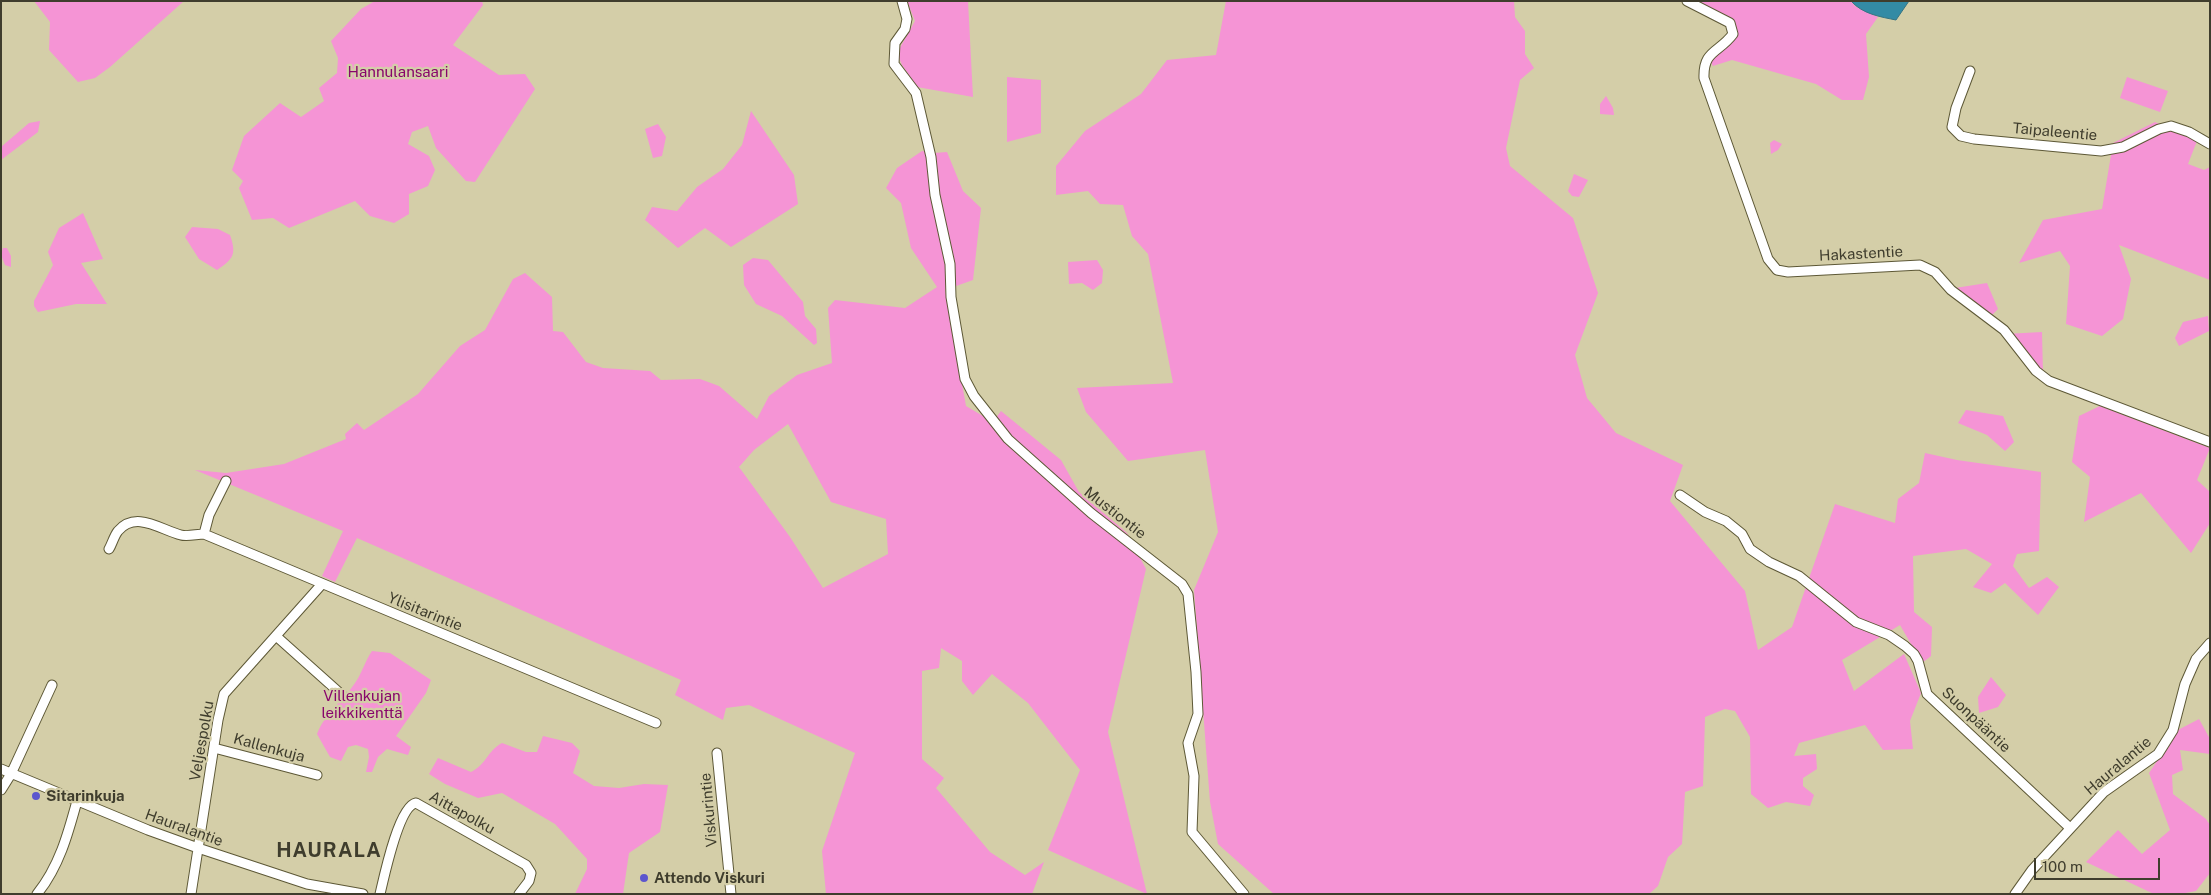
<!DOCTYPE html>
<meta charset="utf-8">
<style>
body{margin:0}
#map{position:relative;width:2211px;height:895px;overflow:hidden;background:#d4cea8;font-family:"Public Sans",sans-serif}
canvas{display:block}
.frame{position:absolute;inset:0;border:2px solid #3f3d2d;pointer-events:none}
.scale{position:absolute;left:2034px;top:858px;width:126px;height:22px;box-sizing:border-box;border:2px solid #3f3d2d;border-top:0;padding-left:6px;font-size:15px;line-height:18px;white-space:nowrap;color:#3f3d2d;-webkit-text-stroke:4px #d4cea8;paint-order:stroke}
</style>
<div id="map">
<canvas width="2211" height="895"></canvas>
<div class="frame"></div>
<div class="scale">100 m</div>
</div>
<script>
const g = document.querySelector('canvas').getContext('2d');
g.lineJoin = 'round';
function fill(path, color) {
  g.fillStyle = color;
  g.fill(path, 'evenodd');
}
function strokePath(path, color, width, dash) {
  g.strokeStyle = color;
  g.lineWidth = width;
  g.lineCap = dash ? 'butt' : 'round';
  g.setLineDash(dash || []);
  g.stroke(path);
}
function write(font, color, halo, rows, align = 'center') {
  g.font = font + ' "Public Sans",sans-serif';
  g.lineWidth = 4.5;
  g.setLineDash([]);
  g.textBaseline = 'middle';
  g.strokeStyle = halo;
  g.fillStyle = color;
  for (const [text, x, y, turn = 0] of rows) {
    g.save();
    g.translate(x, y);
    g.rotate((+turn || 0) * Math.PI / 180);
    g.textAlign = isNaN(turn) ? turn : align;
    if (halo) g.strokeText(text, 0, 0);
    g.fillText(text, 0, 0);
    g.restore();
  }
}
fill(new Path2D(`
 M34,1H184L110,67L95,78L78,82L49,50L50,22Z
 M375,1H482L483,5L453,45L499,75L525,74L535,89L475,182L466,181L436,148L428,126L412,132L408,144L429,156L435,170L428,186L409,194V214L394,223L370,216L355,201L289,228L273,218L252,220L239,188L243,181L232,170L244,136L280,103L301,117L324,101L319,88L337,73L338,58L331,41L361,9Z
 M907,1H968L973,97L917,87L902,65L897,53L915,21Z
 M1226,1H1514L1515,17L1525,31V54L1534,68L1520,80L1506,148L1510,166L1573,218L1598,293L1575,355L1587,398L1616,433L1683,465L1670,501L1745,591L1758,650L1792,627L1835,504L1895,523L1898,499L1919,483L1925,453L1957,460L2041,472L2039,551L2017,554L2013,566L2029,588L2047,577L2059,587L2038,615L2005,583L1991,593L1973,587L1992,564L1966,549L1913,556L1914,612L1932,627L1931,656L1922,663L1900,625L1842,660L1854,691L1904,654L1921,693L1910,721L1913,749L1883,750L1865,725L1799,743L1794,756L1816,754L1817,769L1803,778V786L1814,795L1810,806L1786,802L1768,808L1751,794L1750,737L1735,711L1725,709L1705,717L1703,786L1685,792L1682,844L1668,857L1658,886L1649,894H1274L1218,844L1210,802L1194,590L1218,532L1205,450L1128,461L1086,412L1077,388L1173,383L1148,254L1132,236L1123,205L1100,204L1088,191L1056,195V166L1085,131L1141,94L1167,60L1216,55Z
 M1695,1H1851L1855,6L1878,17L1866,34L1869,77L1863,100H1842L1816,84L1732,60L1713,66L1710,61C1724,50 1738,42 1735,22Z
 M1007,77L1041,80V133L1007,142Z
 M2127,77L2168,91L2160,112L2120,98Z
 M1606,96L1613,108L1614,115L1600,114V104Z
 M751,111L794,175L798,204L731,247L705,228L678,248L645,220L652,207L677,211L697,187L723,169L742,145Z
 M40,121L38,132L1,160V147L29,123Z
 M2155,122L2197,141L2188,164L2204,170L2210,167V280L2119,245L2131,279L2123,319L2102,336L2066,324L2070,266L2060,251L2019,263L2043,220L2102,209L2113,143Z
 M658,124L666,137L662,156L653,158L645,129Z
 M1774,140L1782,144L1778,150L1771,154L1770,143Z
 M922,151L934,153L947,152L963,191L981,208L973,280L945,290L966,406L993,422L1001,411L1061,460L1079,492L1127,533L1146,569L1108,732L1147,894L1048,850L1080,770L1028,703L992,674L973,695L962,681V661L941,648L939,668L922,671V759L944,778L936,788L990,852L1025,875L1044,862L1032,894H826L822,851L855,753L749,705L726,708L723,720L675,695L681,680L357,538L335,582L322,576L343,531L195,470L226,473L284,464L346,439L345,434L357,423L364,430L418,394L460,346L485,330L513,279L525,273L552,297L553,331L563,332L586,362L603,368L650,371L661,380L700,379L719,386L757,419L769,396L797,375L832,363L828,308L835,300L905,308L937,287L911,248L901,203L886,188L897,168ZM788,424L831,502L886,519L888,554L823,588L790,537L739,467L754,450Z
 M1574,174L1588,180L1579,197L1572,196L1568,191Z
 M83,213L103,259L81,263L107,304H76L38,312L34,306V301L53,265L48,252L59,228Z
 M192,227L218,229L230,235C237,255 233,259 217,270L199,259L185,237Z
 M3,248H7L11,256V267L5,265L1,255Z
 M753,258L768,260L803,302L805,316L816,329L817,343L814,345L782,316L756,304L744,285L743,265Z
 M1097,260L1103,270L1102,283L1093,290L1082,283L1069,284L1068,262Z
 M1987,283L1998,309L1988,319L1955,288Z
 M2208,316L2209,331L2179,346L2175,338L2183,322Z
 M2042,332L2043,374L2005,334Z
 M2100,406L2210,448L2197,480L2210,492V523L2191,553L2141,493L2084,522L2090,477L2072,462L2079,416Z
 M1966,410L2003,416L2014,442L2005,451L1987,435L1958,423Z
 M372,651L390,653L431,680L426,693L396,736L411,747L408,755L387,749L378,757L372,772H366L369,757L368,749L356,745L348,747L341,761L330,757L317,734C325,713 343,701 355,683C362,673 365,661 372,651Z
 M1991,677L2006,695L1998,707L1979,713L1978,697Z
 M2199,719L2210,739V754L2180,750L2183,770L2172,775L2173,794L2206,819L2210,825V873L2196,891L2180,894H2154L2086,862L2118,830L2142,854L2170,830L2149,773L2178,730Z
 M543,736L572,743L580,751L573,773L594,786L619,788L644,784L668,785L660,832L629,853L623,894H575L587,869V859L555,824L502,793L478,798L445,784L429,774L438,758L471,772C487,764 487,751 502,743L526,752H537Z`), '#f594d5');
const water = new Path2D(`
 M1851,1H1909L1896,20C1881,17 1862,14 1851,1Z`);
fill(water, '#338ba5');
strokePath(water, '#377481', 1);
const minor = new Path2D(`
 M902,1L907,19L905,29L895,43L894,64L916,93L931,157L935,195L950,264L951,297L965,379L974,396L1008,439L1091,513L1182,584L1188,594L1196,672L1198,714L1188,743L1194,776L1192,832L1244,894
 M1687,1L1730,23L1733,34C1719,53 1703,50 1704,78L1768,259L1777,270L1788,272L1920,265L1935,272L1951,290L2004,330L2036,371L2049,381L2210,442
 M1970,71L1956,108L1952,127L1961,136L1974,139L2101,151L2123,147L2159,129L2171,126L2189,132L2210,144
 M1680,495L1705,512L1726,521L1742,534L1750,549L1769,562L1799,576L1856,622L1889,635L1905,646L1914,654L1918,661L1927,694L2070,828
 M204,534L209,515L226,481
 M109,549C112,544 114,536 118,531C136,510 161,530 181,535C187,537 197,534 204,534L656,723
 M276,636L342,695
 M214,748L317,775
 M717,753L731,894
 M1,769L148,830L198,848L307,884L363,894
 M1,790L11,774L52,685
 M37,894C59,867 68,834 77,801
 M191,894L218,720L224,694L322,584
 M380,894C384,877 399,806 416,803L526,865L531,873L529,881L519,894
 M2015,894L2032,870L2104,792L2158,754L2173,730L2185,684L2196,659L2210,643`);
strokePath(minor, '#5d5836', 11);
strokePath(minor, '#fff', 9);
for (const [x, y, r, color] of [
 [36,796,5,"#5c56ce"],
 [644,878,5,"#5c56ce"]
]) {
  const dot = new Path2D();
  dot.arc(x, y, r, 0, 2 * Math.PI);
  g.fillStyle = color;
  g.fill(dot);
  strokePath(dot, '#d4cea8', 2);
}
write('15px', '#88056b', '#d4cea8', [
 ["Hannulansaari",398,72],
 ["Villenkujan",362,696],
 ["leikkikenttä",362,713]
]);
write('15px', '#3f3d2d', '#d4cea8', [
 ["Taipaleentie",2055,132,5],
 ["Hakastentie",1861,254,-3],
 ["Mustiontie",1115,513,38],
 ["Ylisitarintie",425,612,22],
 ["Suonpääntie",1976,720,43],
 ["Veljespolku",202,741,-80],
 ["Kallenkuja",269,748,15],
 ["Hauralantie",2118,766,-40],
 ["Viskurintie",709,810,-95],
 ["Aittapolku",462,813,29],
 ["Hauralantie",184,828,20]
]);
write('bold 15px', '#3f3d2d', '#d4cea8', [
 ["Sitarinkuja",46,796],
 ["Attendo Viskuri",654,878]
], 'left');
g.letterSpacing = '1px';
write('bold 20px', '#3f3d2d', '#d4cea8', [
 ["HAURALA",329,851]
]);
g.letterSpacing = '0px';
</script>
